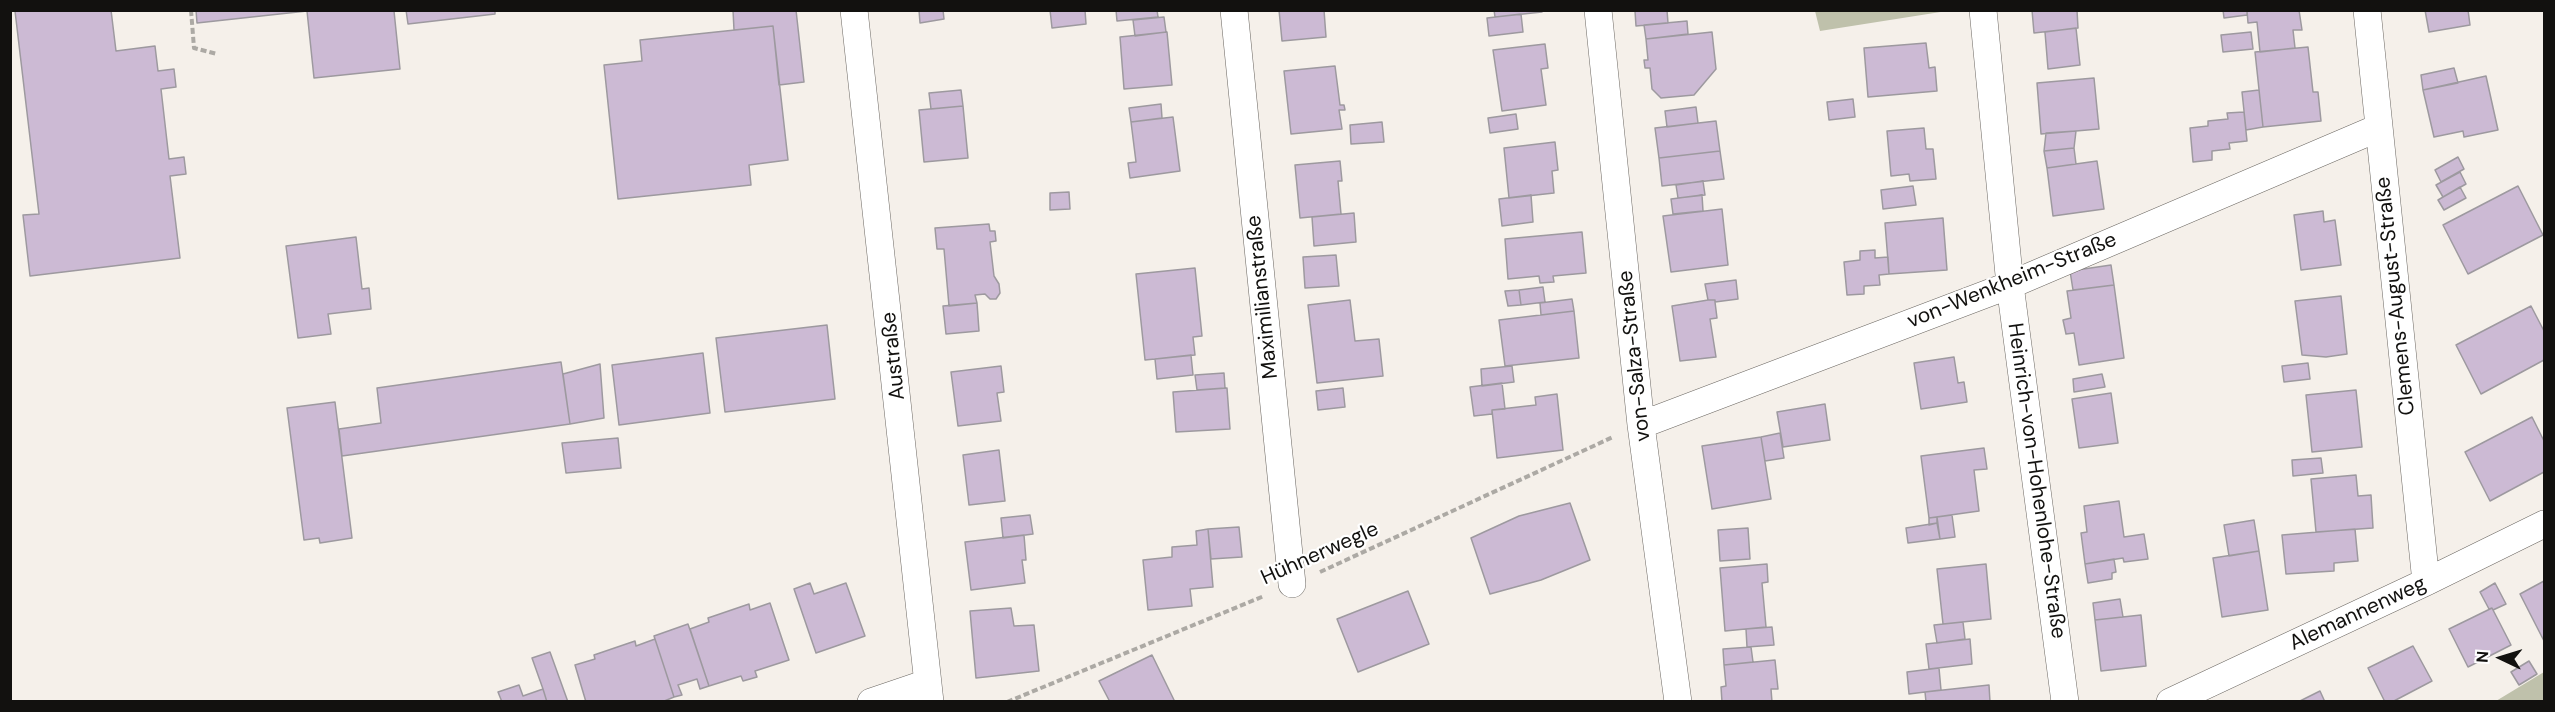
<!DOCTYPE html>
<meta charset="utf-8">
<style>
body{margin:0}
#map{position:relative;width:2555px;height:712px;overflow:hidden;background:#f5f0ea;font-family:"DM Sans",sans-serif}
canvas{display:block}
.frame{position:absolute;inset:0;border:12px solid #12110f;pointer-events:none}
.north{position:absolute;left:2471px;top:628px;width:60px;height:60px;-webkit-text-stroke:4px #fff;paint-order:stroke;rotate:274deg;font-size:16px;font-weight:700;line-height:24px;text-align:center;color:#12110f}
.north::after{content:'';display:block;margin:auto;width:21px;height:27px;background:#12110f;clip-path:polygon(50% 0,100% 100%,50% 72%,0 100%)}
</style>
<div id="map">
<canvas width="2555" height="712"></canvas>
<div class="frame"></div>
<div class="north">N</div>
</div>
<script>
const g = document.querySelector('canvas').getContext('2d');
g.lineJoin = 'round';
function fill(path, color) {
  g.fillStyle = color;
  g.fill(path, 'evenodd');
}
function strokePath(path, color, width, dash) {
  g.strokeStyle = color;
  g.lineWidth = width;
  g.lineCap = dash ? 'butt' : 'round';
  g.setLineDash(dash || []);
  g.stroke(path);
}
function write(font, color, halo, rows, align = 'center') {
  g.font = font + ' "DM Sans",sans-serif';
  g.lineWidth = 4.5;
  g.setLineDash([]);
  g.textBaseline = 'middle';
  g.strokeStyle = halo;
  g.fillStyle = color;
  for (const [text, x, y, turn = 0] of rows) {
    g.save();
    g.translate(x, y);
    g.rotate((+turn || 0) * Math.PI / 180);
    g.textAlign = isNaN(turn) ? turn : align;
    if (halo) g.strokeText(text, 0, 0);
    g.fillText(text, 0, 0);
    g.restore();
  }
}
fill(new Path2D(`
 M1815,11V10L1947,11L1820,31Z
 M2544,672V701H2496Z`), '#bfc1ab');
const building = new Path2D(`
 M111,10L116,51L155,46L158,71L174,69L176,87L161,89L169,159L184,157L186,174L170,176L180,258L30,276L23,215L39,214L15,11Z
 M196,10H397L394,11L400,69L314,78L307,11L197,23Z
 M406,10H495V14L408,24Z
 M733,10H796L804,82L779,85L773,26L734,30Z
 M919,10H943L944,19L920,23Z
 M1050,10H1085L1086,24L1052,28Z
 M1116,10H1157L1158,17L1117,21Z
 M1279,10H1324L1326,37L1282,41Z
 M1494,10H1542V12L1495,17Z
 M1667,10L1668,23L1636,26L1635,11Z
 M2032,10H2077L2078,28L2034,33Z
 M2223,10H2247V15L2224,18Z
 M2247,10H2299L2302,30H2293L2295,48L2260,52L2257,22L2248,23Z
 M2425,10H2468L2470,25L2429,32Z
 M1521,14L1523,32L1489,36L1487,18Z
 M1164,17L1166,32L1135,36L1133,20Z
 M1687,21L1688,34L1646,39L1644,25Z
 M773,26L788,160L749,165L751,185L618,199L604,65L642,61L640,40Z
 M2076,28L2080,65L2048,69L2045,32Z
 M1167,32L1172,85L1124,89L1120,37Z
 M1712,32L1716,69L1694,95L1661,98L1652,89L1650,68H1645L1644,60H1648L1646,39Z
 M2251,32L2253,49L2223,52L2221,35Z
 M1926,43L1929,68L1935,67L1937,91L1868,97L1864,48Z
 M1545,44L1548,68L1541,69L1546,105L1502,111L1493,50Z
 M2308,47L2313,92H2318L2321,121L2263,127L2255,52Z
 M1335,66L1340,105H1344L1345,110H1339L1342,129L1291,134L1284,71Z
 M2454,68L2458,83L2423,90L2421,75Z
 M2486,76L2498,130L2464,137L2463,131L2434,137L2423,90Z
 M2094,78L2099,129L2041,134L2037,83Z
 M961,90L963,106L931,109L929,93Z
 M2259,90L2263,127L2246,130L2242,92Z
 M1853,99L1855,117L1829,120L1827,102Z
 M1161,104L1162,118L1131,122L1129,108Z
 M963,106L968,158L924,162L919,110Z
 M1696,107L1698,123L1667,127L1665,111Z
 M2244,112L2247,141L2229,143L2230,149L2212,151V160L2193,162L2190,128L2208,126V121L2228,119L2227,113Z
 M1516,114L1518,129L1490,133L1488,118Z
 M1173,117L1180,171L1130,178L1128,163L1136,162L1131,122Z
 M1716,121L1720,151L1659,158L1655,128Z
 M1382,122L1384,142L1351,144L1350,125Z
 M1924,128L1926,149H1933L1936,179L1910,181L1909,174L1891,176L1887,131Z
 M2076,131L2074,148L2044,151L2046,133Z
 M1555,142L1558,170L1552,171L1554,193L1509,198L1504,148Z
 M2074,148L2076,164L2047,168L2044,151Z
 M1720,151L1724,179L1662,186L1659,158Z
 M2458,157L2464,169L2441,182L2435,170Z
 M1340,161L1342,181H1338L1341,214L1300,218L1295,165Z
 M2097,161L2104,209L2053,216L2047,168Z
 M2460,172L2466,184L2443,197L2436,185Z
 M1703,181L1705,195L1678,198L1676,185Z
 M1913,186L1916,205L1883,209L1881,190Z
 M2518,186L2543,235L2468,274L2443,225Z
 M2460,187L2466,198L2444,210L2438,200Z
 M1069,192L1070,209L1050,210V193Z
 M1531,195L1533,222L1502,226L1499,199Z
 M1702,195L1703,211L1673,214L1671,199Z
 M1722,209L1728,265L1671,272L1663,216Z
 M2323,211L2324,222L2335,220L2341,265L2301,270L2294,215Z
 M1354,213L1356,242L1314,246L1312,217Z
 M1943,218L1947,270L1889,274L1885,223Z
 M989,224L990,231H995L996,241L990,242L994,276L999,284L1000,293L996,299H990L985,294L975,295L977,303L949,306L944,249H937L935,228Z
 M1582,232L1586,273L1553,276L1554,282L1540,283L1539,276L1508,279L1505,239Z
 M356,237L362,289L369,288L371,309L328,314L331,334L298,338L286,246Z
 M1875,250V258L1888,257L1889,274L1879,275L1880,285L1864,286V294L1847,295L1844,262L1860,260V251Z
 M1336,255L1339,286L1305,288L1303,257Z
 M2111,265L2114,285L2073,290L2070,271Z
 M1195,268L1202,336L1193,337L1195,355L1145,360L1136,274Z
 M1736,280L1738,299L1715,302V300H1708L1705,284Z
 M2114,285L2124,358L2079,365L2074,333L2066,334L2063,320L2071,318L2067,291Z
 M1543,287L1545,302L1521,305L1519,290Z
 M1519,290L1521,305L1508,306L1505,291Z
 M2341,296L2347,354L2326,357L2302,355L2295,301Z
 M1572,299L1574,311L1541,315L1540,303Z
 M1350,300L1355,341L1379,339L1383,376L1317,383L1308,305Z
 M1708,300H1715V302L1717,318L1710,319L1716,357L1680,361L1672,306Z
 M977,303L979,331L946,334L943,306Z
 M2531,306L2544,331V360L2481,394L2456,345Z
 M1574,311L1579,358L1505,366L1499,320Z
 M827,325L835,399L725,412L716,338Z
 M703,353L710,413L619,425L612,365Z
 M1191,355L1193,375L1157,379L1155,359Z
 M1954,357L1958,383L1964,382L1967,402L1921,409L1914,363Z
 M561,362L570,424L342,456L339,429L381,423L377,388Z
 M2308,363L2310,379L2284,382L2282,366Z
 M600,364L604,418L570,424L563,374Z
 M1001,366L1004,392L997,393L1001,421L958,426L951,372Z
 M1512,366L1514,382L1482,386L1481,369Z
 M1224,373L1225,388L1197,390L1195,375Z
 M2102,374L2105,387L2074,392L2073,379Z
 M1502,383L1505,409L1492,410V414L1474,416L1470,387Z
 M1227,388L1230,429L1176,432L1173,392Z
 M1343,388L1345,407L1318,410L1316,391Z
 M2356,390L2362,447L2312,452L2306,395Z
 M2111,393L2118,443L2079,448L2072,399Z
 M1557,394L1563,450L1497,458L1492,410L1536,405L1535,397Z
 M335,402L352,538L320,543L319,538L304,540L287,408Z
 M1825,404L1830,440L1783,447L1777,412Z
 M2532,417L2544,441V472L2490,501L2465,452Z
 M1780,433L1784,458L1765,461L1761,437Z
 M1761,437L1771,499L1712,509L1702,446Z
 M618,438L621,468L566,473L562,443Z
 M1984,448L1987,469L1974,470L1979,511L1929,518L1921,456Z
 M999,450L1005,501L969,505L963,455Z
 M2321,458L2323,473L2293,476L2292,460Z
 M2356,475L2358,496L2371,495L2373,528L2316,532L2311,479Z
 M2119,501L2124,537L2144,534L2148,559L2124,562L2123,558L2085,564L2081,533L2087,532L2084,506Z
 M1570,503L1590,560L1541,580L1490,594L1471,538L1519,516Z
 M1030,515L1033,534L1003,538L1001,518Z
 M1952,515L1955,537L1940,539L1937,517Z
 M1937,517V523L1929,525V518Z
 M2254,520L2259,551L2229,556L2224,525Z
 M1937,523L1940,539L1908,543L1906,528Z
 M1239,527L1242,557L1211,559L1208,529Z
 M1748,528L1750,559L1720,561L1718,530Z
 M1208,529L1213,587L1190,589L1192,606L1148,610L1143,560L1172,557V547L1197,545L1196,531Z
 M2355,529L2358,561L2334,563V571L2286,574L2282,535Z
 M1024,535L1026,560H1022L1025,583L971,590L965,542Z
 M2259,551L2268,610L2222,617L2213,558Z
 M2114,559L2116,572L2112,573V579L2088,583L2085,564Z
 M1767,564L1768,582L1762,583L1766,627L1725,631L1720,568Z
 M1986,564L1991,619L1943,624L1937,569Z
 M2544,581V641L2520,594Z
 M810,583L814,594L846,583L865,636L816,653L794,589Z
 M2495,583L2506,604L2493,610L2492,608L2489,609L2480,592Z
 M1408,591L1429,644L1358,672L1337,619Z
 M2120,599L2123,617L2095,620L2093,603Z
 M770,603L789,660L755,671L757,677L743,681L741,676L709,686L690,629L709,622L708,618L749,604L750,610Z
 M1011,608L1014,626L1034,625L1039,671L976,678L970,611Z
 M2492,608L2511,645L2468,667L2449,629Z
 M2141,615L2146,666L2101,671L2095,620Z
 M1963,622L1965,639L1937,643L1934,625Z
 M688,624L709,686L700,689L697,679L678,685L682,695L674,697L654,636Z
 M1772,627L1774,645L1747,647L1746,629Z
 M655,639L674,697L662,702H586L575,665L595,659L594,655L635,641L636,646Z
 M1970,639L1972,664L1929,669L1926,644Z
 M2413,646L2432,681L2392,702H2385L2368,668Z
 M1751,647L1753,662L1724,665L1723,649Z
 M550,652L568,702H547L543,689L532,658Z
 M1152,655L1175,702H1110L1099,681Z
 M1775,660L1778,689H1771L1772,702H1722L1721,687L1726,686L1724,665Z
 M2529,661L2537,674L2519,685L2511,672Z
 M1939,668L1941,690L1909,694L1907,672Z
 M519,685L523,696L543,689L547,702H502L498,692Z
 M1989,685L1990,702H1926L1925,692Z
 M2320,691L2325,702H2298Z`);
fill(building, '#ccbad4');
strokePath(building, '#9d999f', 1.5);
const street = new Path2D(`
 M854,10L930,702
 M1234,10L1292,584
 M1598,10L1641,425L1678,702
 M1983,10L2010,285L2065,702
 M2367,10L2426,582
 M1641,425L2010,285L2378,128
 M871,702L927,683
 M2170,702L2426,582L2544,524`);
strokePath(street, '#6b6762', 28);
strokePath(new Path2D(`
 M191,10L194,48L217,54
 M1320,572L1613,437
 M1007,702L1264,596`), '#aca9a4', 4, [6, 3]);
strokePath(street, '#fff', 27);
write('21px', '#12110f', '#fff', [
 ["von-Wenkheim-Straße",2012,281,-22],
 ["Clemens-August-Straße",2396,296,-96],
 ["Maximilianstraße",1263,297,-96],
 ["Austraße",894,356,-96],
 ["von-Salza-Straße",1635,356,-96],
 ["Heinrich-von-Hohenlohe-Straße",2036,481,82],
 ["Hühnerwegle",1320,554,-24],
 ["Alemannenweg",2358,614,-25]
]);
</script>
